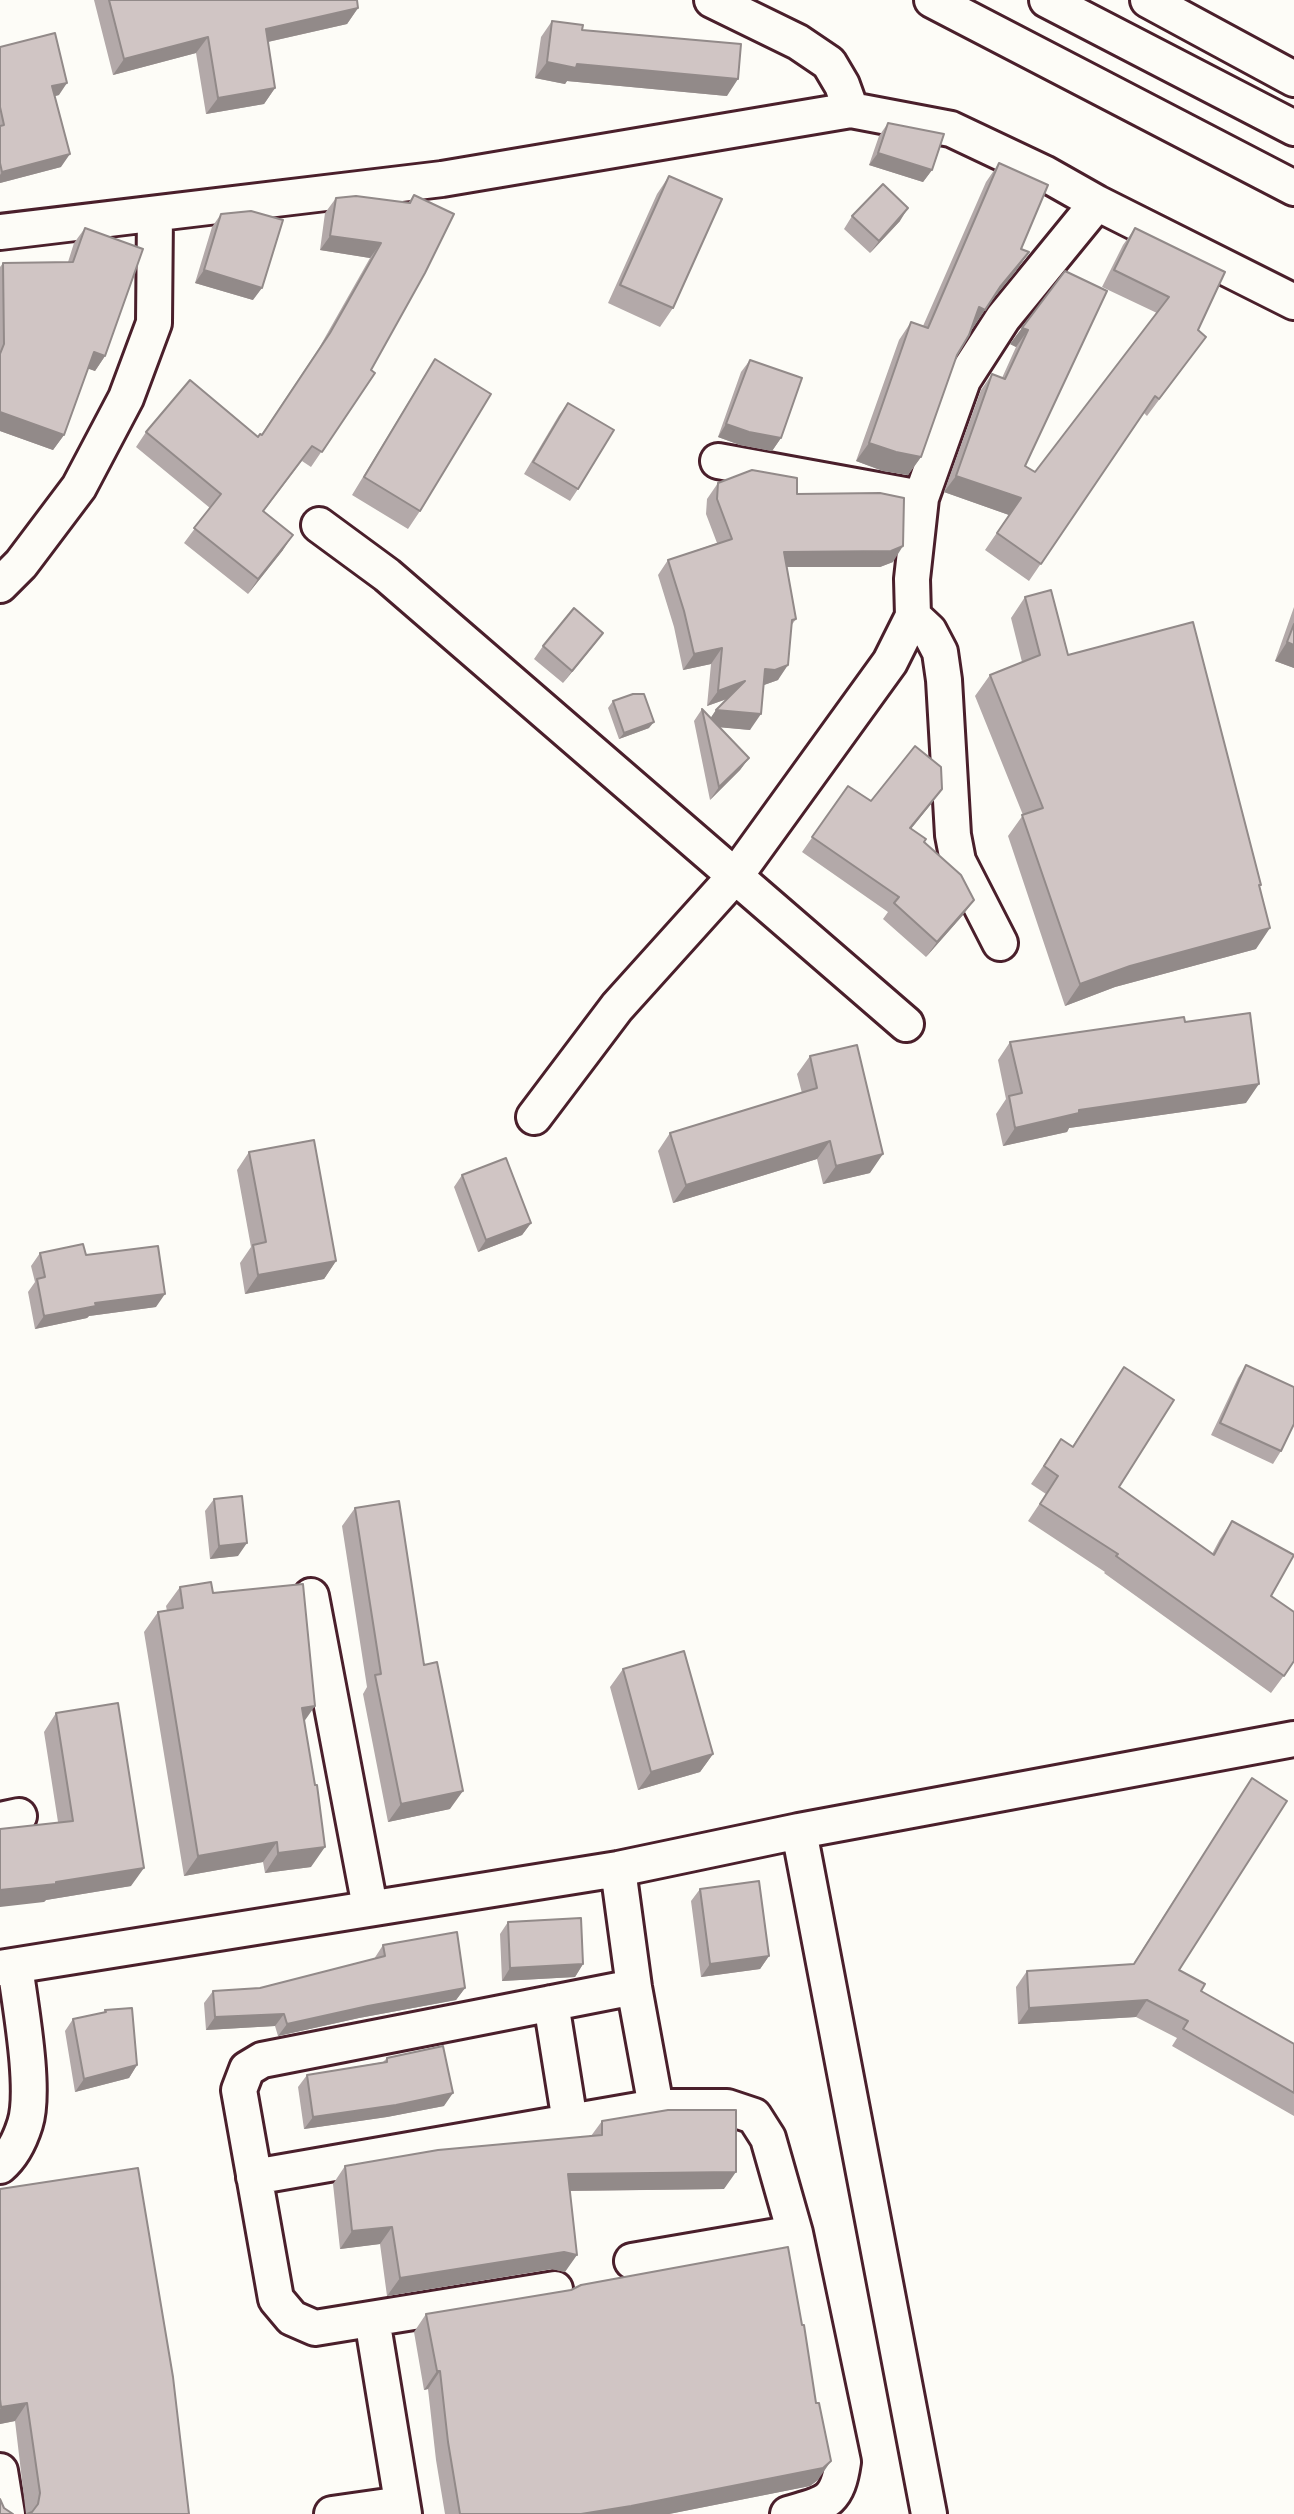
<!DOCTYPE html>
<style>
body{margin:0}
canvas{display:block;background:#fdfcf7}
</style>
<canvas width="1294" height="2514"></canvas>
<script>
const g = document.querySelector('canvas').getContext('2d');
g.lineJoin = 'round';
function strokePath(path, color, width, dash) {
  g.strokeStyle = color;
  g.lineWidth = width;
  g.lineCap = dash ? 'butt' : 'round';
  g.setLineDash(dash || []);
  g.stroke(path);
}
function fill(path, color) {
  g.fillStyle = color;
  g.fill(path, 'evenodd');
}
const minor = new Path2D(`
 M712,0L798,42L829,63L842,85L851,110
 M932,0L1294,188
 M1047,0L1294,128
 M1148,0L1294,79
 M0,232L442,179L851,110L951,129L1044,173L1097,203L1294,302
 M718,461L921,498
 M319,525L387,575L906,1024
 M0,585L21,564L79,487L126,398L154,323L155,214
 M913,616L929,631L940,652L944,680L953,835L958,861L1000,943
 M534,1117L617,1007L736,875L890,662L913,616L912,579L921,498L963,380L1003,318L1097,203
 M311,1596L370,1907
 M0,1820L19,1816
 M799,1831L929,2514
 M618,1869L634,1987L656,2107
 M0,1968L618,1869L799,1831L1294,1739
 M551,2003L570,2122
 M0,2166C13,2155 20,2140 25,2124C36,2090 20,2004 15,1966
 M254,2177L656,2107H727L754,2116L768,2138L795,2233L843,2462C837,2504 825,2503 788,2514
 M632,2261L795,2233
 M555,2289L315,2328L292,2318L276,2299L239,2090L247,2069L262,2060L634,1987
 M372,2319L404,2514
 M0,2471L7,2514
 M332,2514L402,2504`);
strokePath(minor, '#4a1f2b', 40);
strokePath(minor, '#fdfcf7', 34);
fill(new Path2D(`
 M94,0H357L358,8L347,24L268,42L275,88L264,104L206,114L196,53L113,75Z
 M552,21L582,30L727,96L567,81L565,84L535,78L541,37Z
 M0,47L59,95L55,96L61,167L0,183Z
 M888,123L932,170L923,182L869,165L879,136Z
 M999,163L1021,249L1016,271L992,300L972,328L957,355L921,457L908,475L883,471L856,461L899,340L911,322L923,326L986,182Z
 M669,176L673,308L660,327L608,303L657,194Z
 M414,195L371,370L375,373L311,467L302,461L264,511L283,550L248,594L184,543L210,508L136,447L146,432L258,437L261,435L319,348L370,258L320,250L325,213L336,198L408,203Z
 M221,214L253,300L195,283L212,227Z
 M852,216L900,221L870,253L844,229Z
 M85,228L105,356L95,371L88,368L64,435L53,450L0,431V267L3,263L68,262L74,243Z
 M1135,228L1198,330L1206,337L1147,416L1144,413L1029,581L985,550L1009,515L944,492L981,390L992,374L1002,378L1016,347L1010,344L1065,271L1025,466L1035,472L1157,313L1102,287L1123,245Z
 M435,359L420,511L408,529L352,495L423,378Z
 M750,360L781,438L772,451L740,445L718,437L741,372Z
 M568,403L578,489L570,501L524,474L559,415Z
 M718,483L797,494L893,562L880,567H787L796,619L791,626L778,680L764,685L750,730L720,727L749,758L740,770L710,800L694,721L702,709L711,718L716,710L727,699L707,706L711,664L683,670L674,627L658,575L668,560L717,543L706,514L707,499Z
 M1025,597L1068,655L1260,887L1256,949L1115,987L1065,1006L1008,836L1023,815L975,696L990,675L1022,662L1011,618Z
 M1294,607V668L1275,661Z
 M594,645L563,683L534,659L543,646Z
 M613,701L649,728L619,739L608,708Z
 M848,786L871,801L931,804L911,829L924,842L963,915L926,957L883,919L888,912L802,852Z
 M1185,1022L1246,1103L1069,1128L1067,1132L1003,1146L996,1114L1006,1099L998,1060L1010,1042Z
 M810,1056L870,1173L823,1184L817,1159L673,1203L658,1151L670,1133L802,1093L797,1074Z
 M249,1152L336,1261L324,1279L245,1294L240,1263L251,1247L237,1170Z
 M462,1175L531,1223L522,1235L478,1252L454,1187Z
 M40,1253L86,1255L156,1307L89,1316L87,1318L35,1329L28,1292L35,1282L31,1266Z
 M1246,1365L1281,1451L1273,1464L1211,1435L1238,1378Z
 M1124,1367L1119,1487L1212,1554L1220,1539L1232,1521L1271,1596L1294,1662L1271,1693L1104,1573L1105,1572L1028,1521L1046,1494L1031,1484L1061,1439L1072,1447Z
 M214,1499L238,1556L210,1559L205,1511Z
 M355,1508L424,1665L450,1809L388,1822L363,1694L367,1687L342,1526Z
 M180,1587L213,1593L304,1721L311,1867L265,1873L263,1862L184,1876L144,1632L158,1612L167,1611L166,1606Z
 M623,1669L713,1754L700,1772L638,1790L610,1687Z
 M56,1713L131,1886L46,1900L44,1902L58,1822L44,1732Z
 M1252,1778L1179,1970L1201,1991L1294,2044V2116L1172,2046L1177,2038L1136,2017L1018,2024L1016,1987L1027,1971L1133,1964Z
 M700,1889L769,1956L760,1969L701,1977L691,1901Z
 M508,1922L583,1964L575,1977L502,1981L500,1934Z
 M383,1945L465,1988L456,2000L359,2018L278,2036L275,2026L206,2030L204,2003L213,1991L260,1988L374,1959Z
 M105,2010L137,2065L129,2078L75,2092L65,2031L73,2019L103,2013Z
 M387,2058L444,2106L387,2117L304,2129L298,2087L307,2075L383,2062Z
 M602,2121L724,2189L570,2191L565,2272L552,2269L387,2296L380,2244L340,2249L333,2184L345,2166L591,2136Z
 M0,2189L189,2514H26L15,2421L0,2424Z
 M426,2314L818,2480L810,2486L669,2514H445L436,2460L428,2389L424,2390L414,2332Z`), '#b3a9a9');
fill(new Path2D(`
 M358,8L347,24L254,45L266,29Z
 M208,37L196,53L113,75L124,59Z
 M547,62L577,64L738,79L727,96L567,81L565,84L535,78Z
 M67,83L59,95L44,99L52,86Z
 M275,88L264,104L206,114L218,98Z
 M878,153L932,170L923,182L869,165Z
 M70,154L61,167L0,183V175L2,172Z
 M908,208L900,221L870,253L879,241Z
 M330,236L381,243L370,258L320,250Z
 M1029,252L1016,271L988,305L1000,287Z
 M204,270L262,288L253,300L195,283Z
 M979,307L985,310L973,328L966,326Z
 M1022,328L1028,330L1016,347L1010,344Z
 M94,352L105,356L95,371L83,367Z
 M0,412L64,435L53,450L0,431Z
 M726,424L781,438L772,451L740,445L718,437Z
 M869,443L921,457L908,475L883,471L856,461Z
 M956,476L1021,498L1009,515L944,492Z
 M293,535L283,550L248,594L258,579Z
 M903,546L893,562L880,567H773L784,552Z
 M603,633L594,645L563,683L572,671Z
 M1287,642L1294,645V668L1275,661Z
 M722,648L711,664L683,670L694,654Z
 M788,665L778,680L764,685L754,684L765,669Z
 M745,681L735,696L707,706L718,691Z
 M716,710L761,714L750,730L705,726Z
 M654,722L649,728L619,739L624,733Z
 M749,758L740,770L710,800L719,787Z
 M942,789L931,804L899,843L910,828Z
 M974,900L963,915L926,957L937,942Z
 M1270,928L1256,949L1115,987L1065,1006L1080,984L1130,966Z
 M1259,1084L1246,1103L1069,1128L1067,1132L1003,1146L1015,1128L1079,1110Z
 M830,1141L817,1159L673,1203L686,1185Z
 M883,1154L870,1173L823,1184L836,1166Z
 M531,1223L522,1235L478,1252L486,1240Z
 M336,1261L324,1279L245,1294L258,1275Z
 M165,1294L156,1307L89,1316L87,1318L35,1329L44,1316L95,1303Z
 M247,1543L238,1556L210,1559L219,1546Z
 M315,1706L301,1726L302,1708Z
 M713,1754L700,1772L638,1790L651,1772Z
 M463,1791L450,1809L388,1822L401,1804Z
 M277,1842L263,1862L184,1876L198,1856Z
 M325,1847L311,1867L265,1873L278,1853Z
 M144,1868L131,1886L46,1900L44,1902L0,1907V1890Z
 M769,1956L760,1969L701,1977L710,1964Z
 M583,1964L575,1977L502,1981L510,1968Z
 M465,1988L456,2000L359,2018L278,2036L287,2024L368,2006Z
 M1147,2000L1136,2017L1018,2024L1029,2008Z
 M284,2014L275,2026L206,2030L215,2017Z
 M137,2065L129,2078L75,2092L84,2079Z
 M453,2093L444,2106L387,2117L304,2129L313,2117Z
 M736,2172L724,2189L556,2191L568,2174Z
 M392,2227L380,2244L340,2249L352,2231Z
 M564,2252L577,2255L565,2272L552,2269L387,2296L400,2278Z
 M437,2371H440L428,2389L424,2390Z
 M27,2403L15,2421L0,2424V2409L1,2407Z
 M831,2461L818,2480L810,2486L669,2514H581Z`), '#928a89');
const building = new Path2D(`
 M109,0H357L358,8L266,29L275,88L218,98L208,37L124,59Z
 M552,21L583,25L582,30L741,44L738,79L577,64L576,68L547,62Z
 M55,33L67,83L52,86L70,154L2,172L0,163V126L4,125L0,107V47Z
 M888,123L944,134L932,170L878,153Z
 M999,163L1048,185L1021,249L1029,252L1000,287L985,310L979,307L969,335L957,355L921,457L896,452L869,443L911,322L928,328Z
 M669,176L722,199L673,308L620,285Z
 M883,184L908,208L879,241L852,216Z
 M414,195L454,214L425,273L371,370L375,373L322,452L312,446L263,511L293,535L258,579L194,528L221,494L146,432L190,380L258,437L260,434L262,435L330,333L381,243L330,236L336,198L356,196L410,203Z
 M251,211L283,220L262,288L204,270L221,214Z
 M85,228L143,249L105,356L94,352L64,435L0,412V354L4,344L3,263L73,262Z
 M1135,228L1225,272L1198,330L1206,337L1159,399L1155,396L1041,564L997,533L1021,498L956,476L992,374L1005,379L1028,330L1022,328L1065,271L1107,291L1025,466L1035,472L1169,297L1114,270Z
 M435,359L491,394L420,511L364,477Z
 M750,360L802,378L781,438L749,432L726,424Z
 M568,403L614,430L578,489L533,462Z
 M752,470L797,478V494L880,493L904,498L903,546L891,551L784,552L796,619L792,620L788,665L775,670L765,669L761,714L716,710L745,681L718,691L722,648L694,654L684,611L668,560L732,539L717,499L718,483Z
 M1051,590L1068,655L1193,622L1261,885H1259L1270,928L1130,966L1080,984L1022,815L1043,808L990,675L1040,655L1025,597Z
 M574,608L603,633L572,671L543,646Z
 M1294,624V645L1287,642Z
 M633,694H644L654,722L624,733L613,701Z
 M702,709L749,758L719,787Z
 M915,746L941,767L942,789L910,828L926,839L924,842L961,875L974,900L937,942L894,903L899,897L812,837L848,786L871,801Z
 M1250,1013L1259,1084L1079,1110V1113L1015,1128L1009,1096L1022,1093L1010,1042L1184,1017L1185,1022Z
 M857,1045L883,1154L836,1166L830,1141L686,1185L670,1133L817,1088L810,1056Z
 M314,1140L336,1261L258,1275L253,1245L266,1242L249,1152Z
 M506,1158L531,1223L486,1240L462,1175Z
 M83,1244L86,1255L158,1246L165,1294L95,1303L96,1306L44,1316L37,1279L45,1277L40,1253Z
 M1246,1365L1294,1387V1424L1281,1451L1220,1423Z
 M1124,1367L1174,1400L1119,1487L1214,1555L1232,1521L1294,1555L1271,1596L1294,1612V1661L1284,1676L1116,1556L1118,1554L1040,1504L1058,1476L1044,1466L1061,1439L1073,1447Z
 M242,1496L247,1543L219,1546L214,1499Z
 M399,1501L424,1665L437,1662L463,1791L401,1804L375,1675L381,1674L355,1508Z
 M211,1582L213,1593L303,1584L315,1706L302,1708L315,1785H317L325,1847L278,1853L277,1842L198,1856L158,1612L183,1608L180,1587Z
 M684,1651L713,1754L651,1772L623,1669Z
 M118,1703L144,1868L56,1882V1884L0,1890V1829L73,1821L56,1713Z
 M1252,1778L1287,1801L1179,1970L1205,1984L1201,1991L1294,2044V2093L1183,2029L1188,2021L1147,2000L1029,2008L1027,1971L1134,1964Z
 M759,1881L769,1956L710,1964L700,1889Z
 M581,1918L583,1964L510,1968L508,1922Z
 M457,1932L465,1988L368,2006L287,2024L284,2014L215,2017L213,1991L260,1988L385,1956L383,1945Z
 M132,2008L137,2065L84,2079L73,2019L106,2012L105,2010Z
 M443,2046L453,2093L396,2105L313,2117L307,2075L387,2062V2058Z
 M668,2110H736V2172L568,2174L577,2255L564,2252L400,2278L392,2227L352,2231L345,2166L438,2150L602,2135V2121Z
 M138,2168L173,2377L189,2514H27L32,2512L38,2504L40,2493L27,2403L1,2407L0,2399V2189Z
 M788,2247L802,2325H804L816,2403H819L831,2461L823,2468L631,2506L581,2514H460L448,2442L440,2371H437L426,2314L571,2290L581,2285Z
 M0,2499L4,2508L13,2514H0Z`);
fill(building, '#d0c5c4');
strokePath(building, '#928a89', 2);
</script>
